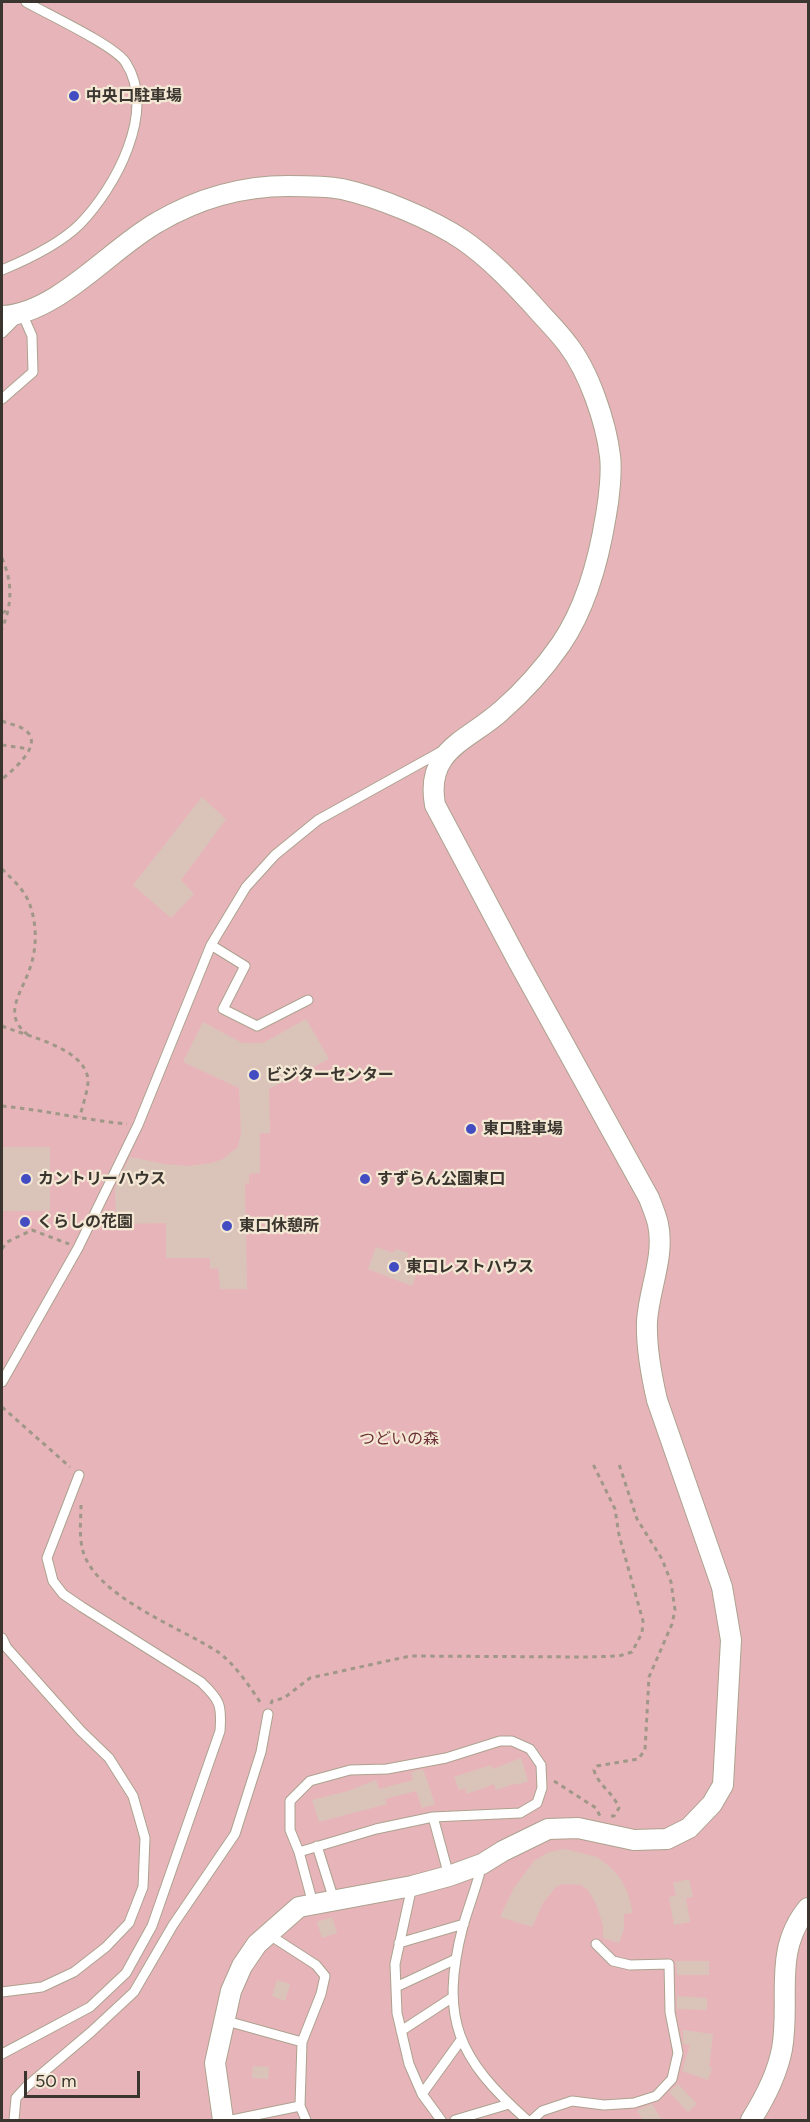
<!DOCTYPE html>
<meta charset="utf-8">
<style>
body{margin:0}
#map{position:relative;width:810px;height:2122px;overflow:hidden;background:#f4e8d5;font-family:Figtree,sans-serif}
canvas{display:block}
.frame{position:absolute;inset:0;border:3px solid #3a352e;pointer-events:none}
.scale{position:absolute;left:24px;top:2071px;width:116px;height:27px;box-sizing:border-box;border:3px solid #3a352e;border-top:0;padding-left:8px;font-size:18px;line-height:21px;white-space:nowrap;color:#3a352e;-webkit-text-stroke:4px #f4e8d5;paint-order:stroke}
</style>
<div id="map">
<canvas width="810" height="2122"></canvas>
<div class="frame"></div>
<div class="scale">50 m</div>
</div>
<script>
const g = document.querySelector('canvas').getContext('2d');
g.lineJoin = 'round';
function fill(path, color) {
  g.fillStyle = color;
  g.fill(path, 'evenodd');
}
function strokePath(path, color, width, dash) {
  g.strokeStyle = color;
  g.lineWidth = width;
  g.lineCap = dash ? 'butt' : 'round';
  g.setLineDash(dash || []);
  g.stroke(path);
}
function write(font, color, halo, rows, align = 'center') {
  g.font = font + ' Figtree,"Noto Sans JP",sans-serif';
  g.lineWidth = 4.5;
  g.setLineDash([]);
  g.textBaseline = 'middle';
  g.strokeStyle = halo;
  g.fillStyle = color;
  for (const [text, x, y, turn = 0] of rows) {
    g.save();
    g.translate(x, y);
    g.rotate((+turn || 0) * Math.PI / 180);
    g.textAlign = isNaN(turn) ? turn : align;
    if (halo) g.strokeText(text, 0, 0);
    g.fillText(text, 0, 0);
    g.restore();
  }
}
fill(new Path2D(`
 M2,2H808V2120H2Z`), '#e7b5b9');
fill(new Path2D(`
 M202,797L226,819L181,880L194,894L171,918L133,885Z
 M306,1019L329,1059L269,1089L270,1133H260V1173L249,1174V1184L245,1183L247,1289H220L218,1268L210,1269V1258H166V1223L116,1224L115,1188L130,1157L164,1164L188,1166L212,1163L223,1159L238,1147L241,1132L239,1088L183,1062L203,1022L242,1043H263Z
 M2,1147H50V1211H2Z
 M376,1247L393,1253L396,1249L408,1253L406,1260L420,1265L412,1286L368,1269Z
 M521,1758L528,1781L517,1785L516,1783L496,1790L494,1784L467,1794L465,1788L459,1790L454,1777L491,1765L493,1769Z
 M423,1769L435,1804L422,1808L416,1791L385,1799L387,1804L319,1822L312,1800L348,1791L376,1780L379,1789L413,1780L411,1772Z
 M565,1849L597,1857L610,1867L620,1878L627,1891L633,1913L624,1914V1929L619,1943L603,1938V1925L596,1904L588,1890L581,1885L563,1884L556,1887L543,1903L532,1927L500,1917L514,1888L534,1861L549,1852Z
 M689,1879L693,1897L686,1898L690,1922L674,1925L669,1897L676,1896L673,1883Z
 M332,1917L337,1933L322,1938L317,1922Z
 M676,1961H709V1975H677Z
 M277,1980L290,1984L285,2001L272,1996Z
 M677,1996L707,1998V2010L677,2009Z
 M683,2030L713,2034L709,2067L712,2068L708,2080L682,2071L690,2045L683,2044Z
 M253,2066L269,2067L268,2079L252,2078Z
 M678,2084L697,2104L688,2112L669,2092Z
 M652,2104L655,2109L662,2121H644L637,2110Z`), '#dac4ba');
const lane = new Path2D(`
 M2,270C26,260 61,243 80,224C115,188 157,112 126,63C116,46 47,14 26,2
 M2,333L22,313L32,336L33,372L2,399
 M211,945L245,966L223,1009L257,1026L308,1000
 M2,1382L78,1248L138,1125L211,945L246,887L275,855L318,820L444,750
 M2,1638L7,1648L81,1731L109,1758L133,1796L145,1838L143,1887L129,1923L106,1947L74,1972L42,1987L2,1992
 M433,1817L449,1876
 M317,1846L334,1900
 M299,1852L376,1829L433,1817L520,1813L537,1803L542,1788L541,1765L530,1749L512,1741H500L446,1758L387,1769L350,1770L310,1781L290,1801V1830L299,1852L313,1904
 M482,1864C477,1886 469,1905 463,1926C439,2019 458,2059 527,2120
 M412,1886L395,1964L397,2013L409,2064L422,2094L441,2120
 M268,1934L316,1965L325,1976L321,1994L302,2042L300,2106L306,2120
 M399,1943L464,1924
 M396,1987L456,1959
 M223,2020L302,2042
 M401,2031L453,1997
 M2,2054L90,2007L126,1973L152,1926L220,1731C222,1705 220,1700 201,1682L82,1607L63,1594L53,1581L47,1558L79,1475
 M422,2094L461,2040
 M14,2120L16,2098L26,2087L91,2032L134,1992L173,1925L235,1834L261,1752L268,1714
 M232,2120L300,2106
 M455,2120L509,2104
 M532,2120L542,2111L572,2101L604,2105L634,2103L656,2096L672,2079L678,2053L670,2012L669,1964L630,1965L613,1961L596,1944`);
const street = new Path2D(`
 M2,316C57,314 111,248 158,222C199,198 241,186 288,186C305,186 325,186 342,189C378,197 432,219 463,240C489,258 511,281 533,305C544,318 558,331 568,345C589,372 606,422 610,456C612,471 609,499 606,515C599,559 586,607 561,644C545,667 523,692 501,711C468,741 425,749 435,805L518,961L649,1198C652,1206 656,1215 658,1224C665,1256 649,1289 647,1321C646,1348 651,1374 657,1400L722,1587L731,1640L723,1785L712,1804L689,1828L667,1839L634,1840L578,1828L548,1829L503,1851L482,1864L449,1876L412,1886L299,1907L257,1944L242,1966L231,1991L215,2063L223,2120
 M751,2120C765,2098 777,2075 782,2049C791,2000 772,1951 808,1908`);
strokePath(lane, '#ada290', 11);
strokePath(street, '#ada290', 22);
strokePath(new Path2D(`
 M2,558C13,584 12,604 2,629
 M2,613L9,609
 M2,721C9,724 18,725 25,730C45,744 13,770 2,779
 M2,745L30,749
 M2,869C12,879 25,890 30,905C37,925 37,948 30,968C21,995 0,1016 31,1037
 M2,1026C26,1036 86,1048 88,1080C88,1092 82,1106 80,1117
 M2,1106C44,1110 85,1120 127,1124
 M2,1249L7,1242L32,1230L69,1244
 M2,1407L70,1467
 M81,1505C81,1518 79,1534 82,1547C91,1595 180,1627 218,1652C234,1663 251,1688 262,1705
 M271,1704L272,1701L284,1698L310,1678L410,1656L584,1657L619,1656L632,1652L642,1633L643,1621L619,1535L615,1509L593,1464
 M554,1781L596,1808L600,1816
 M611,1816H614L619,1808C613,1792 597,1784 594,1770L597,1766L638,1759L645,1750L649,1677L672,1624L675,1610L671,1582L662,1559L637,1519L618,1461`), '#a09789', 3, [4.5, 4.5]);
strokePath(lane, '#fff', 9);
strokePath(street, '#fff', 20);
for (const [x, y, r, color] of [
 [74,96,6,"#434dc1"],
 [254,1075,6,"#434dc1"],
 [471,1129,6,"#434dc1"],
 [26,1179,6,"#434dc1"],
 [365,1179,6,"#434dc1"],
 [25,1222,6,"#434dc1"],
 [227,1226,6,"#434dc1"],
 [394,1267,6,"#434dc1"]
]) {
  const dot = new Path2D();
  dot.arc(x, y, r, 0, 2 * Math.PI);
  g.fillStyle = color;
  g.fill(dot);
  strokePath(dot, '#f4e8d5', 2);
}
write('bold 16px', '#3a352e', '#f4e8d5', [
 ["中央口駐車場",86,96],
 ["ビジターセンター",266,1075],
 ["東口駐車場",483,1129],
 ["カントリーハウス",38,1179],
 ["すずらん公園東口",377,1179],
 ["くらしの花園",37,1222],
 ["東口休憩所",239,1226],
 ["東口レストハウス",406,1267]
], 'left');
write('16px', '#6e3038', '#f4e8d5', [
 ["つどいの森",399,1439]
]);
</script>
